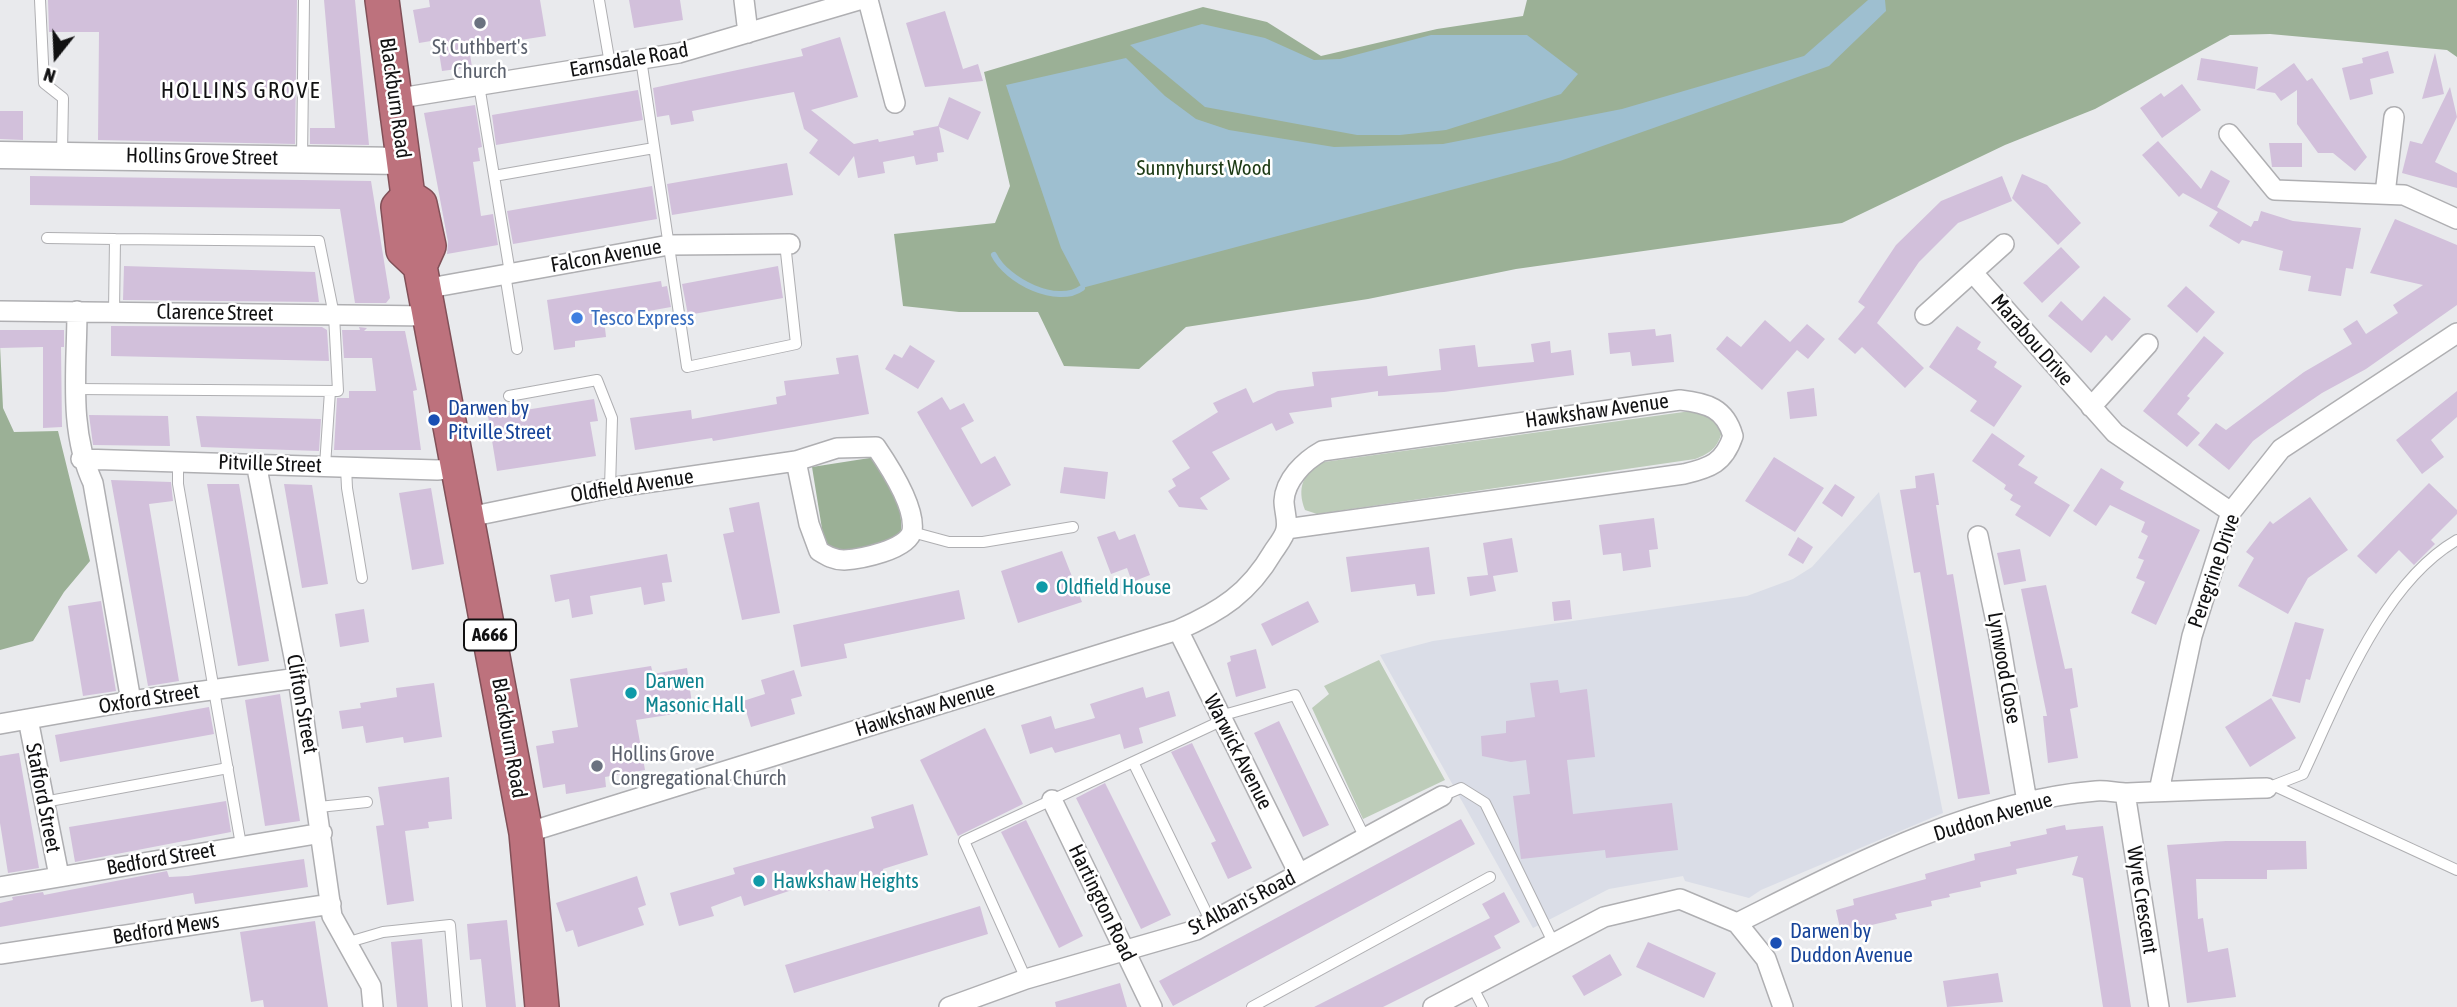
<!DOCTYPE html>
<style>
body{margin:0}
#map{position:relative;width:2457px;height:1007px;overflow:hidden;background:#e9eaed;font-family:"Asap Condensed",sans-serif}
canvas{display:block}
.north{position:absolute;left:21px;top:21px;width:70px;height:70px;-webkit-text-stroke:5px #fff;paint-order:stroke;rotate:198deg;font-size:19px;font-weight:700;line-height:28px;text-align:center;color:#111112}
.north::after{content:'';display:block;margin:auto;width:24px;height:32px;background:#111112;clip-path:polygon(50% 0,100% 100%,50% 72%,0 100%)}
</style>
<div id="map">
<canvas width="2457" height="1007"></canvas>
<div class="north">N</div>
</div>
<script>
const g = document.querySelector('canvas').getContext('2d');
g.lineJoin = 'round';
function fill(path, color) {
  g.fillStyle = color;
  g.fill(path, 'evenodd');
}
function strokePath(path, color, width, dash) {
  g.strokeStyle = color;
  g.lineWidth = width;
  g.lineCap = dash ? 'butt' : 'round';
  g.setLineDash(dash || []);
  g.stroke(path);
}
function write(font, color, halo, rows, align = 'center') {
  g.font = font + ' "Asap Condensed",sans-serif';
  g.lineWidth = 5;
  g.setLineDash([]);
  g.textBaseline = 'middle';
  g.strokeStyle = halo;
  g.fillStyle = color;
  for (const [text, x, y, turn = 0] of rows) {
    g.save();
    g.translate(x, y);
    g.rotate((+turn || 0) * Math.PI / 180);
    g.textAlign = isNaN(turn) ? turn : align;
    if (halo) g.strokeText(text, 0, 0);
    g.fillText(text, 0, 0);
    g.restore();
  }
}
fill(new Path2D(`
 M1879,492L1943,813L1761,890L1749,898L1685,881L1683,876L1609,889L1533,928L1380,655L1433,641L1747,596L1793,579L1812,567Z`), '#dadde7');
fill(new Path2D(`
 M1698,410H1709L1722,432C1717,448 1711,453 1695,459L1317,514L1305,510C1297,489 1302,472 1324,462Z
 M1379,660L1445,780L1363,819L1312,708L1329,694L1324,686Z`), '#bdccb9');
fill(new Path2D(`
 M1527,0H2457V57L2447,50L2270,34L2230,35L2095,109L2005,145L1842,223L1516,269L1368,299L1186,327L1139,369L1064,366L1038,312H959L903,306L894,234L995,223L1010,186L984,72L1203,7L1267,22L1321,56L1437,29L1523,16Z
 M0,345L3,408L14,432L58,431L90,561L64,592L33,641L0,650Z
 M876,457C890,475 906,514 900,536C878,547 850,556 828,546L823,535L812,467Z`), '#9bb096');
fill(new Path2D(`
 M1868,0H1885L1886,11L1829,66L1560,161L1082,288L1061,248L1006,85L1126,58L1165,96L1196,119L1229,130L1334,147L1443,144L1622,109L1804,56Z
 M1202,24L1265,38L1314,60L1340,59L1431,35H1527L1578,74L1561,94L1446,130L1400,135H1357L1205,107L1130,45Z`), '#9ebfd0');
strokePath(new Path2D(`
 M994,255C1007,281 1057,306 1082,288`), '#9ebfd0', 6);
fill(new Path2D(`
 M48,0H297L295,144L98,140L99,32H49Z
 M324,0H355L369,145L310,144V128H335Z
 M429,0H540L546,36L469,48L472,67L442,71L437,40L419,43L413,10L430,7Z
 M629,0H680L683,20L634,28Z
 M945,11L963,69L978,64L983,81L925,87L906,23Z
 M840,37L858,97L811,110L854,144L878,139L879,142L914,135L913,131L938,126L949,97L981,112L968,140L939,127L944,152L937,153L938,161L916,165L914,156L883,162L885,173L858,178L854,156L839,176L809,153L818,140L804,129L794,92L692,111L694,121L671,125L669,115L657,117L653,88L803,56L801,49Z
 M2388,51L2394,73L2370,79L2373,94L2350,100L2342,68L2363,63L2362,58Z
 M2435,53L2444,94L2422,99Z
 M2201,58L2258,67L2255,89L2197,80Z
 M2294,63L2307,81L2312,78L2367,157L2355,171L2333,153H2318L2297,124V90L2281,101L2275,93L2256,90Z
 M2182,84L2201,110L2162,138L2140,108L2161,93L2164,97Z
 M2450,87L2457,117L2435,162L2457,173V188L2402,173L2410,141L2422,144Z
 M638,90L643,120L496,145L492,115Z
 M475,105L482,147L478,148L480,161L473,162L481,216L493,214L498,245L447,254L448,242L424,113Z
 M0,111H23V140L0,139Z
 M2158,141L2201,189L2211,170L2230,181L2217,207L2251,227L2254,221H2258L2261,211L2293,221L2361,228L2353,269L2346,268L2341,296L2308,291L2311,276L2279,270L2283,251L2242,240L2239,244L2209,226L2218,212L2183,193L2179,197L2142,155Z
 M2269,143H2302V167H2272Z
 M787,163L793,195L672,215L667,184Z
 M2022,174L2047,185L2081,223L2058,245L2012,198Z
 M30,176L371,181L390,298L386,303H355L340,209L30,205Z
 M2002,176L2012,201L1958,223L1919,262L1877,323L1924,368L1905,388L1862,347L1855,354L1838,339L1865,307L1858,302L1896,245L1941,201Z
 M652,186L657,219L513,244L507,211Z
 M2395,219L2457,245V305L2366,369L2322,393L2269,429L2253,441L2229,470L2198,445L2216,423L2226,430L2304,372L2352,344L2343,329L2357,320L2366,334L2398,313L2393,305L2423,285L2370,273Z
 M2061,247L2080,267L2042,303L2023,283Z
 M124,266L315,272L319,302L123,300Z
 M778,266L783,298L688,315L682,284Z
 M661,281L662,287L667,286L671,307L604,319L606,337L575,341V347L554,350L547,300Z
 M2186,286L2215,312L2197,333L2167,306Z
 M2104,296L2131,319L2112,341L2106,335L2091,353L2048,316L2061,301L2082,321Z
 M1765,320L1790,342L1807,324L1825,339L1808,359L1797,350L1762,390L1716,349L1727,336L1741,347Z
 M111,326L322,327L327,330L329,361L111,356Z
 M1957,326L1981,342L1977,349L1997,362L1994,367L2022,386L1994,427L1970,411L1977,401L1929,367Z
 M359,327L367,328L364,331H405L417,390L413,391L421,450H334L337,398H349V391H376L372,358H344L342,330H360Z
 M1655,329L1656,336L1671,334L1674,362L1632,366L1630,352L1610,354L1608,333Z
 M0,330H64V347H61L62,427L43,428V347L0,348Z
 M2204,336L2224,353L2187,396L2190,398L2177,414L2200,433L2187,447L2143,411Z
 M1550,341L1551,353L1571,350L1574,375L1444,392L1378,396V391L1331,398L1332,407L1289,413L1294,423L1276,431L1272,423L1212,452L1230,479L1200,498L1208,510L1179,507L1168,491L1176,486L1172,479L1190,468L1172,441L1218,412L1213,403L1246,388L1253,403L1278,391L1314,386L1312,372L1387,366L1388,376L1441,370L1439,349L1475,345L1478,367L1534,362L1531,344Z
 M910,345L935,361L918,389L885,369L894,354L902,358Z
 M858,355L869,414L713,441L712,438L635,450L630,418L691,410L692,419L777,404L776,397L786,395L784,381L839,374L836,358Z
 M1814,388L1817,416L1790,419L1787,392Z
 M2457,391V417L2431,440L2444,457L2422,474L2396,440Z
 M942,397L950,410L964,403L974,421L961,428L981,464L995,456L1011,485L972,507L917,412Z
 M594,399L598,421L590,422L596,456L497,471L488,416Z
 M89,415L168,416L170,446L93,445Z
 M196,416L321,419L319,451L201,447Z
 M1992,433L2025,456L2018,465L2038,477L2034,483L2070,505L2050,537L2015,515L2021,506L2010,500L2013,495L2004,489L2006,485L1972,461Z
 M1774,457L1824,488L1795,532L1745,501Z
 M1064,467L1108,472L1105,499L1060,493Z
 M2101,468L2124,482L2120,489L2200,530L2156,625L2131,613L2145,582L2136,578L2144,560L2138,558L2148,536L2141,532L2145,522L2110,505L2096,526L2073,511Z
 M1934,473L1939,505H1936L1947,575L1953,574L1990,794L1958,799L1920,572L1914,573L1900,490L1916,488L1915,476Z
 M111,480L171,482L173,501L149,504L179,681L148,686Z
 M2429,483L2457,510V514L2431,540L2435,544L2414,565L2399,550L2376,574L2357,556Z
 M207,484H239L269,661L238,666Z
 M284,484L312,485L328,584L302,588Z
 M1835,484L1855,497L1842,517L1822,503Z
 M431,488L444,564L412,570L399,493Z
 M2310,497L2348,550L2308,578L2288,614L2238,586L2254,558L2246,552L2270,521L2273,524Z
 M759,502L780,613L742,620L723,534L734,532L729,508Z
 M1654,518L1658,549L1649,550L1651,567L1623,571L1621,553L1603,555L1599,525Z
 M1115,531L1119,540L1135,534L1150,575L1132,582L1127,568L1111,574L1097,537Z
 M1798,537L1813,547L1803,564L1788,555Z
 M1512,538L1518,572L1493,576L1496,591L1470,596L1467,577L1488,575L1483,543Z
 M1429,547L1435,594L1417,596L1415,584L1351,592L1346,557Z
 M2020,549L2026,581L2004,585L1997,553Z
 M1062,551L1082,602L1018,623L1001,571Z
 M667,554L672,582L662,583L665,601L644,605L641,587L590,596L593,614L572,618L569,599L555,602L550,575Z
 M2046,585L2065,669L2072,668L2078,707L2070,709L2078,758L2048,763L2043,716H2047L2021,589Z
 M959,590L965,619L844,644L847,658L801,667L793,625Z
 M1570,600L1572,619L1554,621L1552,602Z
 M101,601L116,691L83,696L68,606Z
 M1308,601L1319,622L1272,646L1261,624Z
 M364,609L369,642L340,647L335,614Z
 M2295,622L2324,629L2310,680L2306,679L2300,703L2272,696Z
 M1256,649L1266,688L1236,697L1227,663L1231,661L1230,656Z
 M651,666L653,674L687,668L693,711L636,720L645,770L605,777L606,787L566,794L565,784L543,788L536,746L554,743L552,731L578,727L570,679Z
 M794,670L802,696L791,699L795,714L751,727L743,701L765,694L761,680Z
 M1558,680L1560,693L1587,689L1595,757L1567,760L1573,814L1672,803L1678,850L1606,858L1605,850L1521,859L1513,796L1530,794L1526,760L1511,762L1482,756L1481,736L1506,733V721L1535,717L1530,683Z
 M434,683L442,737L404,743L403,737L366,743L363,726L342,729L339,711L361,708L360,703L397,697L396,688Z
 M1143,687L1146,698L1169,691L1176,716L1139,728L1143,743L1124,749L1120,734L1055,753L1052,747L1030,754L1021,725L1051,716L1055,729L1095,718L1090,704Z
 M280,694L300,821L265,826L245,700Z
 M2271,698L2296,738L2250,767L2225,727Z
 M209,707L214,734L60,762L55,735Z
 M1279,721L1329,825L1303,837L1254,733Z
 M985,728L1023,804L958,836L920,760Z
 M1192,743L1252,868L1228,879L1211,843L1216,841L1171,752Z
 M19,753L39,868L8,873L0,823V756Z
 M449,777L452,819L428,822L429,828L405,831L414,901L387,905L376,826L384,825L378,787Z
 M1105,783L1171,915L1141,929L1076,798Z
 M226,801L231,832L75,862L69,827Z
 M913,804L928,855L883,869L886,880L869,885L867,879L828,891L825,879L744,906L741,896L711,907L714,916L679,926L670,893L735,874L733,868L874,828L871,817Z
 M1461,819L1475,844L1173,1006L1159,981Z
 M1026,820L1083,936L1059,948L1001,832Z
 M2065,825L2066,830L2103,826L2131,1007H2103L2083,878L2072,875L2078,856L2016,869L2017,874L1980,882L1981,887L1949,894L1950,897L1931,901L1932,906L1895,914L1897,919L1859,928L1860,933L1842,937L1836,910L1854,905L1853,899L1926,879L1925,874L1975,860L1974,854L2011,846L2010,842L2047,834L2046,829Z
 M2226,841H2306L2307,869L2267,870V879H2196L2198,919L2203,918L2208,952L2228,948L2236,997L2187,1003L2167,845Z
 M304,859L308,887L195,904L193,893L0,927V903L13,900L12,897L43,892L44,895L167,871L169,877L188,876Z
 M637,876L646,905L638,908L644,925L578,947L573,930L566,932L556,903Z
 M1504,892L1520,922L1494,936L1501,948L1383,1007H1314L1490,918L1482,904Z
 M980,906L988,934L794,993L785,965Z
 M507,920L516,1007H486L481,959L470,960L467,924Z
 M315,921L328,1007H264L263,1000L251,1002L240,932Z
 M422,939L428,1007H397L391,942Z
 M1648,942L1716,973L1704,998L1636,967Z
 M1610,954L1622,975L1584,996L1572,976Z
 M1998,973L2003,1002L1947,1007L1943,981Z
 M1120,983L1127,1007H1056L1055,1002Z`), '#d2c0db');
const lane = new Path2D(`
 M40,0L44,83L63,98L62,154
 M599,0L610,64
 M641,59L687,367L796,344L785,243
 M479,85L510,273
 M302,158L304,0
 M494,176L654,148
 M47,238L115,239
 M505,274L517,349
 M76,389L338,391L334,315L319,241L115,239L114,312
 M509,396L597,380L612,418L610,488
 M178,461V484L241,845
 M325,466L330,391
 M346,467L347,488L362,578
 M912,532L949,542H983L1073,527
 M1220,716L1295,695L1365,838
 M1133,762L1211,922
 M2277,787L2457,870
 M2267,788L2303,774C2339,698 2381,584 2457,540
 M1442,796L1461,788L1485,803L1554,944
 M44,802L228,768
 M319,807L367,802
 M349,942L383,932L450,925L457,1007
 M1026,979L964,841L1221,721
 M1472,986L1483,1007
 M1252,1007L1490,877`);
const street = new Path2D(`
 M744,0L748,33
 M868,0L895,103
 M394,99L679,53L859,0
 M2229,134L2275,190L2404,195L2457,219
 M2385,194L2394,117
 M1974,274L2115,433L2231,512
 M424,289L669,245L790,244
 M0,311L430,316
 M77,311C77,368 68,430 93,483L131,701
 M1925,315L2004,244
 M2091,407L2148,344
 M81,459L437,470L459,468
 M256,463L298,678L332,916L371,986L373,1007
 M469,517L610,488L796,461L837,448L876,447C889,466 916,507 912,531C908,550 860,559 844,560C834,560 827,556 819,551L809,524L796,461
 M1978,536L1999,636L2027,802
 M1178,630L1299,874
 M28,719L59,876
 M0,724L131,701L298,678
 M2159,791L2192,636L2231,512L2281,449L2457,333
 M2125,793L2159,1007
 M1052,800L1152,1007
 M526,833L1178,630C1221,611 1249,593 1273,552C1277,546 1285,536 1286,529C1288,520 1284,510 1284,501C1285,480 1304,461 1322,451L1680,400C1707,403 1725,408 1733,436C1724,463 1710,468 1684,474L1286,529
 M0,887L322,833
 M1737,923C1847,868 1971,801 2096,791C2107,790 2117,793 2128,793C2174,791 2220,789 2267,788
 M0,954L331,904
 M949,1007L1026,979L1196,930L1442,796
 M1433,1007L1604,917L1680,899L1737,923L1766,959L1783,1007`);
const secondary = new Path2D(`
 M0,155L403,161`);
const highway = new Path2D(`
 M382,0L408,196L420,204L429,246L420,266L526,833L542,1007
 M408,196L398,207L403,250L420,266`);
strokePath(lane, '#afafb2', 12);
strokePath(street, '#afafb2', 22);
strokePath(secondary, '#afafb2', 29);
strokePath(highway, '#815058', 36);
strokePath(lane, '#fff', 10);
strokePath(street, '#fff', 19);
strokePath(secondary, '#fff', 26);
strokePath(highway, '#bd727d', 33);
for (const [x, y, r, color] of [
 [480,23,7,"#6b7280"],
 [577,318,7,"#3f7fe0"],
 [434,420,7,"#1a4fb4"],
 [1042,587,7,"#0f9aa8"],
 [631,693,7,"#0f9aa8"],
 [597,766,7,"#6b7280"],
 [759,881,7,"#0f9aa8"],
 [1776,943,7,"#1a4fb4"]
]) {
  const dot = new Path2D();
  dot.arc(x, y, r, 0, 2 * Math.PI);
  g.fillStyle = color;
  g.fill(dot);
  strokePath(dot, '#fff', 2.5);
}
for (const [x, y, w] of [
 [490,635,52]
]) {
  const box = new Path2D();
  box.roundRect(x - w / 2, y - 15.5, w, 31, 5);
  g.fillStyle = '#fff';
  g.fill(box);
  strokePath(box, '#111112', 2);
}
write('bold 19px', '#111112', null, [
 ["A666",490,635]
]);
write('21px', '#5b616d', '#fff', [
 ["St Cuthbert's",480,47],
 ["Church",480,71],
 ["Hollins Grove",611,754,"left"],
 ["Congregational Church",611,778,"left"]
]);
write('21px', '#111112', '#fff', [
 ["Earnsdale Road",629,60,-10],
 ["Blackburn Road",395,98,82],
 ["Hollins Grove Street",202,157,1],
 ["Falcon Avenue",606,256,-10],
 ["Clarence Street",215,313,1],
 ["Marabou Drive",2032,340,49],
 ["Hawkshaw Avenue",1597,411,-8],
 ["Pitville Street",270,464,2],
 ["Oldfield Avenue",632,486,-9],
 ["Peregrine Drive",2214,571,-71],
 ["Lynwood Close",2004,668,80],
 ["Oxford Street",149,699,-9],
 ["Clifton Street",302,704,80],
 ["Hawkshaw Avenue",925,709,-17],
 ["Blackburn Road",509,738,80],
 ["Warwick Avenue",1238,752,63],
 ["Stafford Street",43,798,79],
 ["Duddon Avenue",1993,817,-17],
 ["Bedford Street",161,859,-10],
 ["Wyre Crescent",2142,900,81],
 ["Hartington Road",1102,903,64],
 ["St Alban's Road",1242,903,-27],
 ["Bedford Mews",166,929,-9]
]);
write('21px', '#1d3b15', '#fff', [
 ["Sunnyhurst Wood",1204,168]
]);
write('21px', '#366cbe', '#fff', [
 ["Tesco Express",591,318]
], 'left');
write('21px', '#164399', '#fff', [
 ["Darwen by",448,408],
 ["Pitville Street",448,432],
 ["Darwen by",1790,931],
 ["Duddon Avenue",1790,955]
], 'left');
write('21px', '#0d838f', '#fff', [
 ["Oldfield House",1056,587],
 ["Darwen",645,681],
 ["Masonic Hall",645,705],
 ["Hawkshaw Heights",773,881]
], 'left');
g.letterSpacing = '2px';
write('23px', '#111112', '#fff', [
 ["HOLLINS GROVE",241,91]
]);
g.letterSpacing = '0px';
</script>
